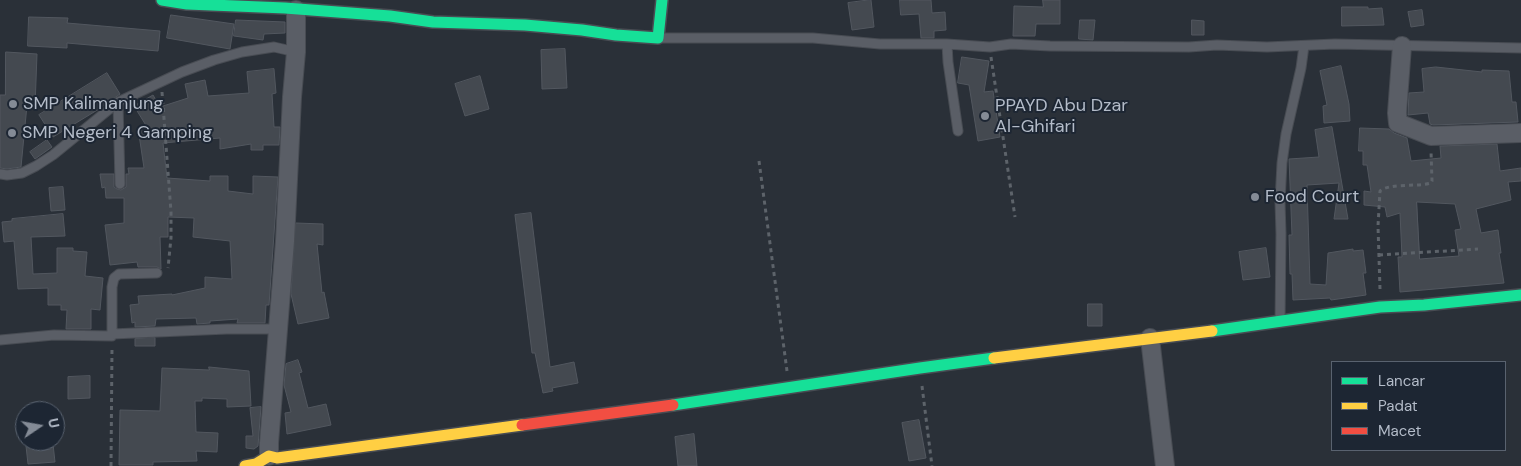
<!DOCTYPE html>
<style>
body{margin:0}
#map{position:relative;width:1521px;height:466px;overflow:hidden;background:#2a3038;font-family:"DM Sans",sans-serif}
canvas{display:block}
.legend{position:absolute;left:1331px;top:361px;width:175px;height:90px;box-sizing:border-box;background:#1d2633;border:1px solid #59626f;margin:0;padding:6px 9px;list-style:none;font-size:15px;color:#b4bcc9}
.legend li{display:flex;align-items:center;gap:10px;height:25px}
.legend b{width:25px;border:1px solid #59626f}
.north{position:absolute;left:15px;top:401px;width:50px;height:50px;box-sizing:border-box;background:#1d2633;border:1px solid #59626f;border-radius:50%;rotate:78deg;font-size:14px;font-weight:700;line-height:20px;text-align:center;color:#b4bcc9}
.north::after{content:'';display:block;margin:auto;width:18px;height:22px;background:#848b96;clip-path:polygon(50% 0,100% 100%,50% 72%,0 100%)}
</style>
<div id="map">
<canvas width="1521" height="466"></canvas>
<ul class="legend">
<li><b style="height:6px;background:#16e098"></b>Lancar</li>
<li><b style="height:6px;background:#ffcf43"></b>Padat</li>
<li><b style="height:6px;background:#f24e42"></b>Macet</li>
</ul>
<div class="north">U</div>
</div>
<script>
const g = document.querySelector('canvas').getContext('2d');
g.lineJoin = 'round';
function fill(path, color) {
  g.fillStyle = color;
  g.fill(path, 'evenodd');
}
function strokePath(path, color, width, dash) {
  g.strokeStyle = color;
  g.lineWidth = width;
  g.lineCap = dash ? 'butt' : 'round';
  g.setLineDash(dash || []);
  g.stroke(path);
}
function write(font, color, halo, rows, align = 'center') {
  g.font = font + ' "DM Sans",sans-serif';
  g.lineWidth = 4;
  g.setLineDash([]);
  g.textBaseline = 'middle';
  g.strokeStyle = halo;
  g.fillStyle = color;
  for (const [text, x, y, turn = 0] of rows) {
    g.save();
    g.translate(x, y);
    g.rotate((+turn || 0) * Math.PI / 180);
    g.textAlign = isNaN(turn) ? turn : align;
    if (halo) g.strokeText(text, 0, 0);
    g.fillText(text, 0, 0);
    g.restore();
  }
}
const building = new Path2D(`
 M871,0L874,27L852,30L848,3Z
 M900,0H931L932,13L945,12L946,30L934,31V38H921L919,14L901,15Z
 M1043,0H1060V24H1036L1035,36H1013L1014,6L1043,7Z
 M1342,7H1368V9L1382,8L1384,25L1342,26Z
 M1422,10L1424,25L1411,27L1408,12Z
 M171,15L234,24L230,49L167,38Z
 M29,17L68,18L67,23L160,31L158,51L67,43V48L28,46Z
 M236,20L285,22V33L264,34L263,40L234,36Z
 M1080,20H1095L1093,40L1079,39Z
 M1192,20L1204,21V35H1192Z
 M565,49L567,88L542,89L541,50Z
 M6,52L37,54L35,107L28,95L21,167L7,169L0,168V95H5Z
 M962,57L989,61L984,92L993,91L1000,137L978,141L969,85L958,83Z
 M1341,66L1349,104L1350,121L1324,123L1323,106L1327,105L1320,71Z
 M1436,67L1482,72V70L1509,71L1512,102H1516L1518,122L1433,125L1430,124L1428,113L1408,115L1409,93L1424,92L1422,69Z
 M274,69L276,93L272,94L274,127H280L279,145H263V150H251V144L220,149V138L163,143L167,178L210,181V176H228V191L253,194V176L278,177L269,305H266L265,323H237L238,319L210,321V323L197,324L196,318L156,319L155,326L135,327V322L132,323L130,305L139,304L138,296L172,294V295L205,288V277L232,279L230,241L193,237L194,218L168,217V237H160L161,269L157,267H138L137,262L110,265L105,225L124,223V198H106L105,187L102,188L100,174H114V187L117,189L121,190L126,187V174H129L128,168H144L138,128L147,127L134,106L153,95L160,107L188,98L185,84L205,80L208,96L249,93L247,72Z
 M107,73L120,94L99,109L53,137L39,115Z
 M480,76L489,109L465,116L455,84Z
 M1332,127L1348,219H1334L1339,183L1307,185L1310,284L1326,285L1328,253L1353,249V251L1363,250L1366,273H1363L1366,295L1331,300L1330,298L1293,300L1292,274H1290L1289,235H1292L1289,159L1319,157L1315,130Z
 M1360,128L1389,129L1394,133L1407,138L1411,161L1441,158L1440,146L1497,144L1500,171L1521,168V181L1508,182L1511,200L1476,209L1481,233L1498,230L1501,253H1499L1504,283L1400,292L1398,257H1402L1400,213L1387,217L1385,207L1364,205V191L1371,192L1367,165H1363V151H1359ZM1417,202L1455,204L1461,229L1455,230L1459,256L1420,259Z
 M47,140L52,147L35,159L30,152Z
 M63,187L65,210L51,211L49,188Z
 M531,213L550,367L574,362L578,383L552,388L553,391L543,393L535,353H532L515,215Z
 M63,214L65,236L31,237L33,274L57,273V248H73V251L87,252L85,276L103,278L100,310L91,309V329H66L67,310H61V305H48V288L18,289L14,241L4,242L2,222L12,221V219Z
 M296,223L323,224V245L317,244L322,293L324,292L329,318L298,324L291,294Z
 M1266,248L1270,277L1243,280L1239,252Z
 M1088,304H1102V326H1088Z
 M155,338V346H135V339Z
 M298,360L302,372L299,373L308,408L326,404L331,425L287,434L285,413L291,412L284,385L286,364Z
 M209,367L249,371L251,406L227,407V399L202,398V401H195L196,432L218,433L217,452L196,451L197,461L153,462V465H119L120,410L160,411L162,368L209,370Z
 M90,376V398L68,399V377Z
 M261,407L258,446L254,449L246,448V436H253L250,408Z
 M919,420L926,458L909,461L902,423Z
 M694,434L697,466H678L675,437Z
 M53,444L55,462L28,464L26,446Z`);
fill(building, '#444950');
strokePath(building, '#52575f', 1);
const lane = new Path2D(`
 M660,38H813L880,44H947L990,47L1011,44L1050,46L1189,47L1217,45L1267,47L1335,44L1521,48
 M947,44L948,62L958,131
 M118,102L120,184
 M0,174L7,175L22,173L36,166L53,155L118,102L182,72L214,60L242,52L274,47L296,52
 M1280,322L1281,234L1280,202L1282,163L1286,134L1301,68L1304,46
 M112,334L227,329H278
 M0,340L54,335L112,336V287L114,278L119,274L157,273`);
const street = new Path2D(`
 M1402,46L1397,113L1398,123L1431,136L1521,133
 M1150,338L1165,466
 M269,456V443L285,241L292,97L296,52V10`);
const fast = new Path2D(`
 M162,0L187,4L285,8L390,16L433,22L525,25L582,30L616,35L658,38L662,0
 M1212,331L1380,307L1424,305L1521,295
 M673,405L920,368L994,358`);
const slow = new Path2D(`
 M994,358L1212,331
 M245,466L256,464L269,456L277,458L522,425`);
const jam = new Path2D(`
 M522,425L673,405`);
strokePath(lane, '#484c53', 11);
strokePath(street, '#484c53', 20);
strokePath(fast, '#484c53', 14);
strokePath(slow, '#484c53', 14);
strokePath(jam, '#484c53', 14);
strokePath(new Path2D(`
 M991,57L1015,217
 M162,92L171,212V238L168,268
 M759,161L787,371
 M1379,255L1478,249
 M1380,289L1378,226L1380,191C1389,183 1418,187 1431,183L1432,181L1431,151
 M922,386L932,466
 M111,466L112,347`), '#5d636a', 3, [4, 4]);
strokePath(lane, '#5a5e66', 9);
strokePath(street, '#5a5e66', 18);
strokePath(fast, '#16e098', 11);
strokePath(slow, '#ffcf43', 11);
strokePath(jam, '#f24e42', 11);
for (const [x, y, r, color] of [
 [13,104,5,"#848b96"],
 [985,116,5,"#848b96"],
 [12,133,5,"#848b96"],
 [1255,197,5,"#848b96"]
]) {
  const dot = new Path2D();
  dot.arc(x, y, r, 0, 2 * Math.PI);
  g.fillStyle = color;
  g.fill(dot);
  strokePath(dot, '#1d2633', 2);
}
write('18px', '#b4bcc9', '#1d2633', [
 ["SMP Kalimanjung",23,104],
 ["PPAYD Abu Dzar",995,106],
 ["Al-Ghifari",995,127],
 ["SMP Negeri 4 Gamping",22,133],
 ["Food Court",1265,197]
], 'left');
</script>
